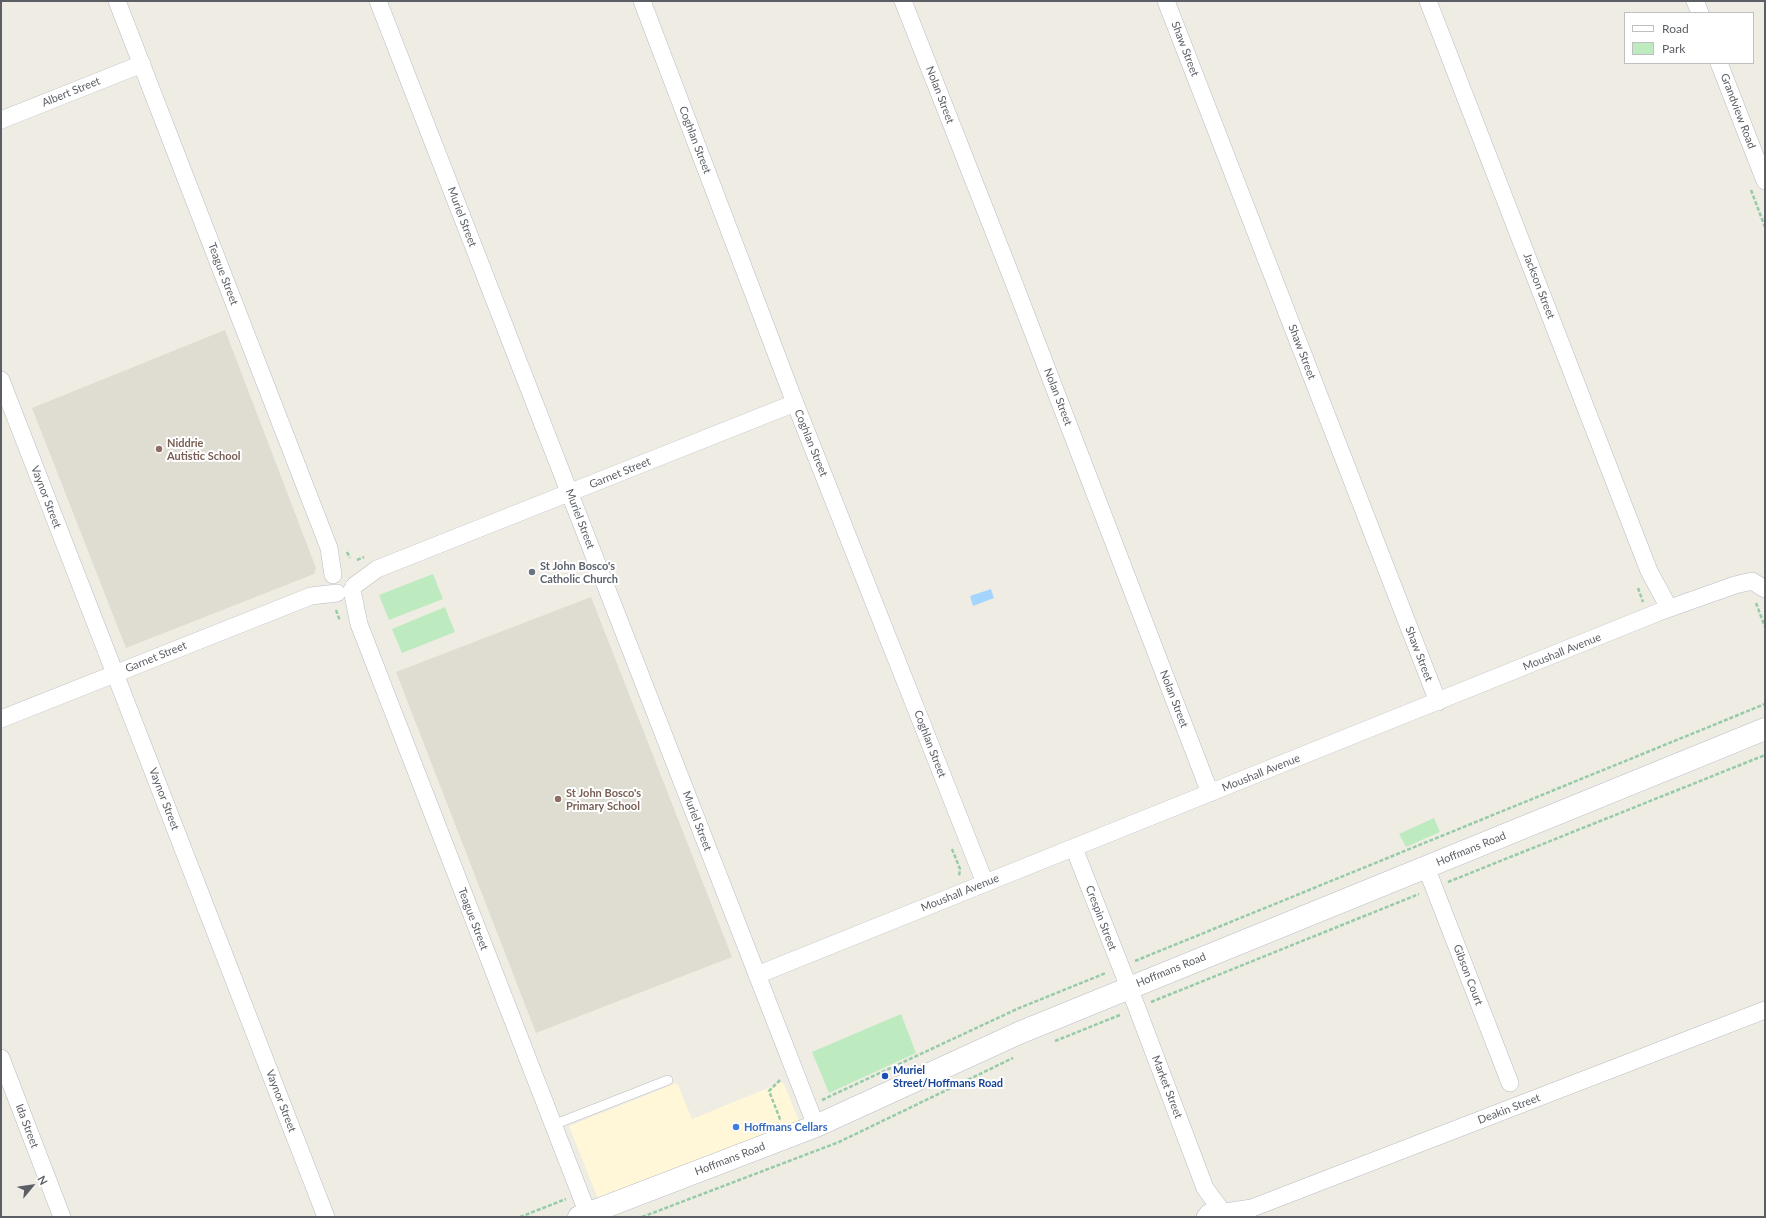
<!DOCTYPE html>
<style>
body{margin:0}
#map{position:relative;width:1766px;height:1218px;overflow:hidden;background:#efede3;font-family:Lato,sans-serif}
canvas{display:block}
.frame{position:absolute;inset:0;border:2px solid #5b5f65;pointer-events:none}
.legend{position:absolute;left:1624px;top:12px;width:130px;height:52px;box-sizing:border-box;background:#fff;border:1px solid #bdbfc1;margin:0;padding:5px 7px;list-style:none;font-size:12px;color:#5b5f65}
.legend li{display:flex;align-items:center;gap:8px;height:20px}
.legend b{width:20px;border:1px solid #bdbfc1}
.north{position:absolute;left:12px;top:1166px;width:40px;height:40px;-webkit-text-stroke:3px #fff;paint-order:stroke;rotate:61deg;font-size:11px;font-weight:700;line-height:16px;text-align:center;color:#5b5f65}
.north::after{content:'';display:block;margin:auto;width:14px;height:18px;background:#5b5f65;clip-path:polygon(50% 0,100% 100%,50% 72%,0 100%)}
</style>
<div id="map">
<canvas width="1766" height="1218"></canvas>
<div class="frame"></div>
<ul class="legend">
<li><b style="height:5px;background:#fff"></b>Road</li>
<li><b style="height:11px;background:#bdeabe"></b>Park</li>
</ul>
<div class="north">N</div>
</div>
<script>
const g = document.querySelector('canvas').getContext('2d');
g.lineJoin = 'round';
function fill(path, color) {
  g.fillStyle = color;
  g.fill(path, 'evenodd');
}
function strokePath(path, color, width, dash) {
  g.strokeStyle = color;
  g.lineWidth = width;
  g.lineCap = dash ? 'butt' : 'round';
  g.setLineDash(dash || []);
  g.stroke(path);
}
function write(font, color, halo, rows, align = 'center') {
  g.font = font + ' Lato,sans-serif';
  g.lineWidth = 4;
  g.setLineDash([]);
  g.textBaseline = 'middle';
  g.strokeStyle = halo;
  g.fillStyle = color;
  for (const [text, x, y, turn = 0] of rows) {
    g.save();
    g.translate(x, y);
    g.rotate((+turn || 0) * Math.PI / 180);
    g.textAlign = isNaN(turn) ? turn : align;
    if (halo) g.strokeText(text, 0, 0);
    g.fillText(text, 0, 0);
    g.restore();
  }
}
fill(new Path2D(`
 M783,1082L799,1121L599,1201L569,1126L677,1083L692,1119Z`), '#fff7d8');
fill(new Path2D(`
 M225,330L316,568L314,574L126,648L32,408Z
 M591,597L732,957L536,1033L396,672Z`), '#dfdcd2');
fill(new Path2D(`
 M433,574L443,599L389,620L379,595Z
 M445,607L455,632L402,653L392,629Z
 M1434,818L1440,832L1406,847L1399,834Z
 M901,1014L916,1053L829,1093L812,1052Z`), '#bdeabe');
fill(new Path2D(`
 M991,589L994,598L973,606L970,596Z`), '#a3d5ff');
const service = new Path2D(`
 M553,1125L668,1080`);
const minor = new Path2D(`
 M117,1L329,548L333,575
 M378,1L816,1126
 M642,1L795,403L985,883
 M903,1L1012,278L1210,793
 M1166,1L1438,702
 M1428,1L1649,571L1669,608
 M1695,1L1700,13
 M1719,63L1765,181
 M1,120L142,64
 M1,380L326,1217
 M354,586L377,569L795,403
 M352,590L359,624L588,1214
 M1,719L311,596L337,593
 M1074,848L1137,1008L1205,1188L1221,1210
 M1426,867L1510,1083
 M757,975L1659,612L1735,585L1752,581L1765,589
 M1,1058L62,1217
 M1225,1212L1252,1208L1765,1010
 M1205,1217L1208,1213L1216,1210L1225,1212L1228,1216`);
const secondary = new Path2D(`
 M579,1217L816,1126L1019,1033L1765,729`);
strokePath(service, '#b8bbc1', 10);
strokePath(minor, '#b8bbc1', 18);
strokePath(secondary, '#b9bcc3', 23);
strokePath(new Path2D(`
 M1751,190L1765,227
 M347,552L350,558
 M357,560L364,557
 M1638,588L1643,602
 M1756,603L1765,627
 M336,610L340,621
 M952,849L960,869L959,876
 M1448,882L1765,755
 M1135,961L1765,704
 M1151,1002L1419,894
 M1055,1041L1120,1015
 M780,1080L769,1091L780,1119H781
 M822,1100L1017,1009L1106,973
 M520,1217L566,1199
 M642,1217L839,1142L1013,1058`), '#95cba6', 2.5, [4, 2]);
strokePath(service, '#fff', 9);
strokePath(minor, '#fff', 17);
strokePath(secondary, '#fff', 22);
for (const [x, y, r, color] of [
 [159,449,4,"#8d6e63"],
 [532,572,4,"#6b7280"],
 [558,799,4,"#8d6e63"],
 [885,1076,4,"#1a4fb4"],
 [736,1127,4,"#3f7fe0"]
]) {
  const dot = new Path2D();
  dot.arc(x, y, r, 0, 2 * Math.PI);
  g.fillStyle = color;
  g.fill(dot);
  strokePath(dot, '#fff', 1.5);
}
write('11px', '#5b5f65', '#fff', [
 ["Shaw Street",1185,49,69],
 ["Albert Street",71,92,-22],
 ["Nolan Street",940,95,69],
 ["Grandview Road",1738,111,69],
 ["Coghlan Street",695,140,69],
 ["Muriel Street",462,217,69],
 ["Teague Street",223,274,69],
 ["Jackson Street",1539,286,69],
 ["Shaw Street",1302,352,69],
 ["Nolan Street",1058,397,69],
 ["Coghlan Street",811,443,68],
 ["Garnet Street",620,473,-22],
 ["Vaynor Street",46,497,69],
 ["Muriel Street",580,519,69],
 ["Moushall Avenue",1562,652,-22],
 ["Shaw Street",1419,654,69],
 ["Garnet Street",156,657,-22],
 ["Nolan Street",1174,699,69],
 ["Coghlan Street",930,744,69],
 ["Moushall Avenue",1261,773,-22],
 ["Vaynor Street",164,799,69],
 ["Muriel Street",697,821,69],
 ["Hoffmans Road",1471,849,-22],
 ["Moushall Avenue",960,893,-22],
 ["Crespin Street",1101,918,69],
 ["Teague Street",473,919,69],
 ["Hoffmans Road",1171,970,-22],
 ["Gibson Court",1468,975,69],
 ["Market Street",1167,1087,69],
 ["Vaynor Street",281,1101,69],
 ["Deakin Street",1509,1109,-21],
 ["Ida Street",27,1126,69],
 ["Hoffmans Road",730,1159,-21]
]);
write('bold 11px', '#785e54', '#fff', [
 ["Niddrie",167,443],
 ["Autistic School",167,456],
 ["St John Bosco's",566,793],
 ["Primary School",566,806]
], 'left');
write('bold 11px', '#5b616d', '#fff', [
 ["St John Bosco's",540,566],
 ["Catholic Church",540,579]
], 'left');
write('bold 11px', '#164399', '#fff', [
 ["Muriel",893,1070],
 ["Street/Hoffmans Road",893,1083]
], 'left');
write('bold 11px', '#366cbe', '#fff', [
 ["Hoffmans Cellars",744,1127]
], 'left');
</script>
